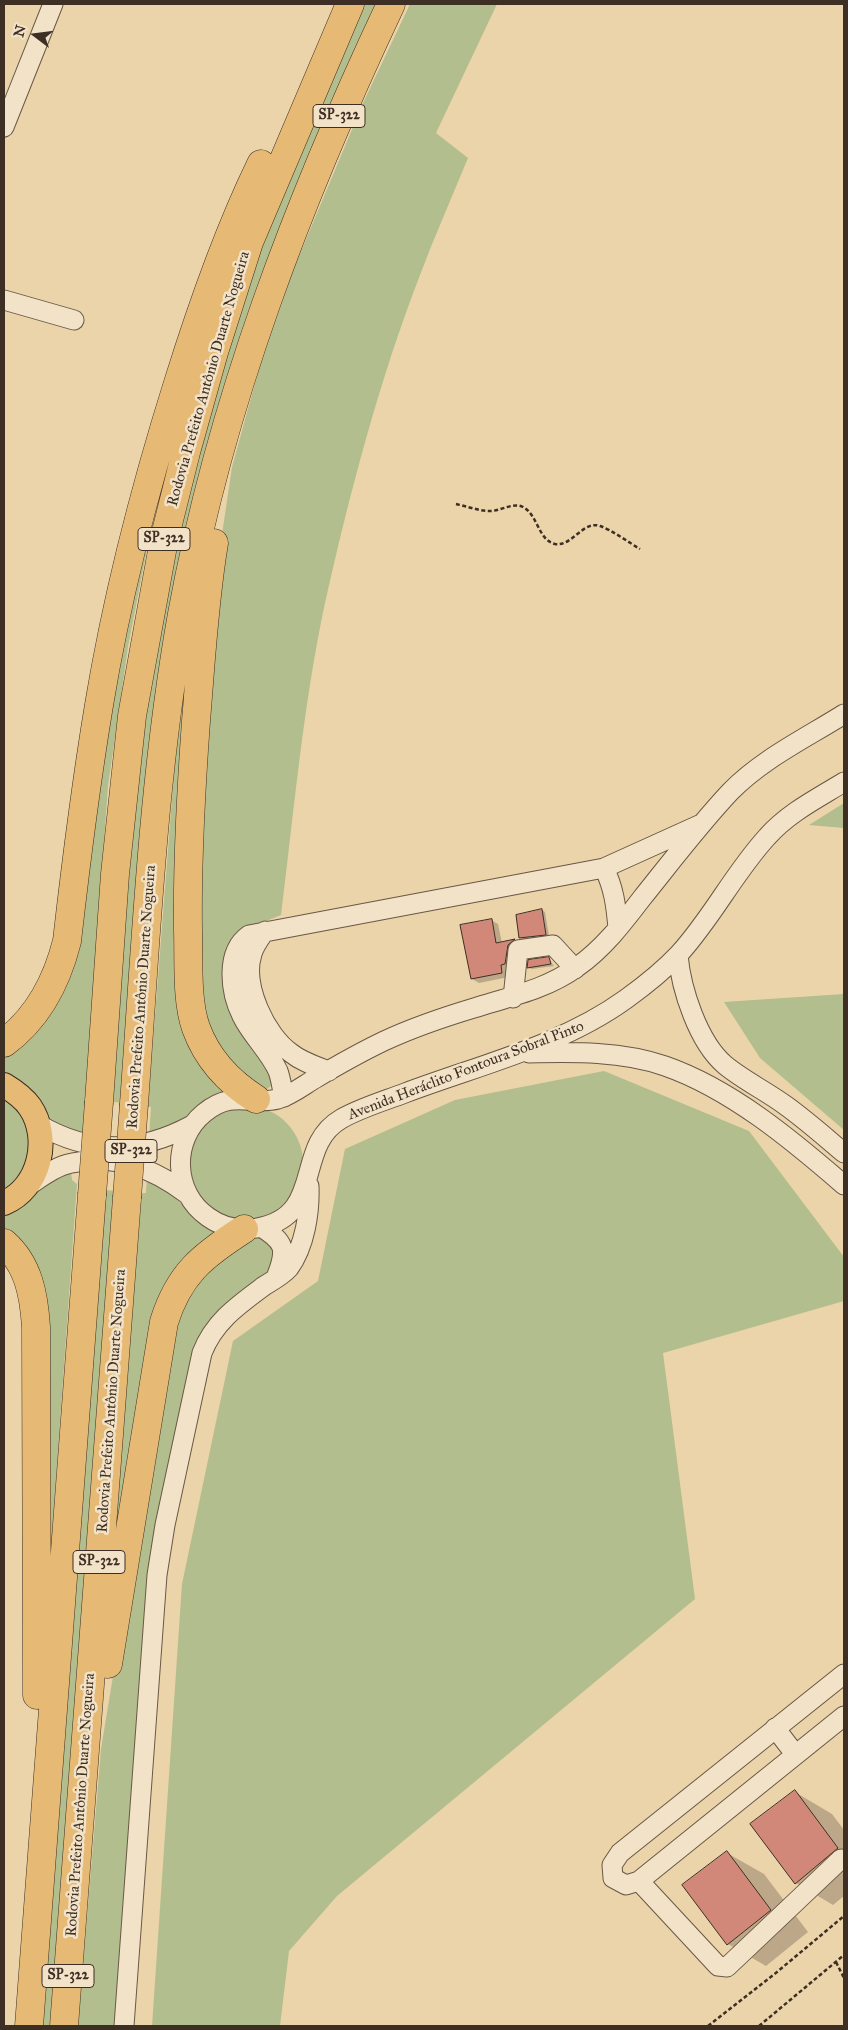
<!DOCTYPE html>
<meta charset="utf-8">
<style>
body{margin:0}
#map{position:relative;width:848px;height:2030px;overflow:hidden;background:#ebd3aa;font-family:"IM FELL Great Primer",serif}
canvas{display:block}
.frame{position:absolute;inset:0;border:5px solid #3d2f23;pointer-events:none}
.north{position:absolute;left:10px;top:10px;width:50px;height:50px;-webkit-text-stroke:4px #f2e2c8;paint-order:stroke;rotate:285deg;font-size:14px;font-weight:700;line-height:20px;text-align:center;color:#3d2f23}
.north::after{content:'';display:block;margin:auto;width:18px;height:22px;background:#3d2f23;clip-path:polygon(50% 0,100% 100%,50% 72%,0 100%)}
</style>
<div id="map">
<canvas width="848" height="2030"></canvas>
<div class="frame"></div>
<div class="north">N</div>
</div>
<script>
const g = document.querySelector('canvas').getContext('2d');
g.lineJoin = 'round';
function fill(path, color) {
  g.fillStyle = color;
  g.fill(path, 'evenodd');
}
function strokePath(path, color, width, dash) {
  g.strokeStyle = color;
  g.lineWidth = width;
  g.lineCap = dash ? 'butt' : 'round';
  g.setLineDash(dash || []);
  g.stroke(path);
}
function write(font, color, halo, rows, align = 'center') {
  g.font = font + ' "IM FELL Great Primer",serif';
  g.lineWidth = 5;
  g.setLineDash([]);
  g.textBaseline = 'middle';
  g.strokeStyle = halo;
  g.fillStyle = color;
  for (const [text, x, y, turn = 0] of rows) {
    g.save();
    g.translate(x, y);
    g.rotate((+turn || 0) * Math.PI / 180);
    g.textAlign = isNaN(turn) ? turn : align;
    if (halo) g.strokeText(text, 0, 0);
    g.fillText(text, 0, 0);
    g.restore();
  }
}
fill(new Path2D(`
 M364,4H379L208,463L125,1103L112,1102L120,965L136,776L159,623L195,459L264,236L323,92Z
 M410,4H497L436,133L468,158C452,197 435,235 420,275C379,381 350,492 325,603C303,706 294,811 281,915L246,929L274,1083L266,1090L241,1080L207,1035L197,926L217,568L232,467L260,365L284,292L363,103Z
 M154,513L128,647L108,786L83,1132L58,1128L4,1077V1052L41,1017L105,702Z
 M189,662L181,981L231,1092L203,1103L177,1123L149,1137L151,1107L148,1106L175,760Z
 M844,803V828L809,825Z
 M844,994V1130L760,1058L724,1002Z
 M604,1071L749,1131L844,1257V1301L663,1353L695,1599L337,1896L289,1951L280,2026H152L182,1584L233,1341L318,1281L345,1149L455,1100Z
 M4,1094L16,1102L32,1134L26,1170L4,1193Z
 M189 1163a57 57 0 1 1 114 0a57 57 0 1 1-114 0Z
 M71,1173L72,1180L77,1184L49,1576L44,1310L4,1230V1211L58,1175Z
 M147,1175L172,1194L196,1219L221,1233L183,1266L111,1558L142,1193H146Z
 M105,1190L117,1191L56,2026H41Z
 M265,1237L277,1253L271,1272L219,1309L207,1324L190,1366L148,1569L114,2026H78L101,1749L168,1343L185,1285L253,1238Z`), '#b2be8d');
fill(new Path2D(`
 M542,910L545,912L549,936L523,940L520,938Z
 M491,920L498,924L502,943L515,941L521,944L509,977L479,983L472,979Z
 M548,958L554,966L532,969L529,968Z
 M795,1792L832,1814L844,1830V1896L833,1905L796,1883L752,1825Z
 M727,1853L764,1874L808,1932L766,1966L728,1944Z`), '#0003');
const building = new Path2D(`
 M542,909L546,935L519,938L516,915Z
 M492,919L496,943L515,939L508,945L505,964L501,965L502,973L471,979L460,925Z
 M549,957L551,964L527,968L528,960Z
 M795,1790L838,1848L795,1884L750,1824Z
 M727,1851L771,1910L727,1945L682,1885Z`);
fill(building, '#d18878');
strokePath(building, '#3d2f23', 1);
const minor = new Path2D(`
 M4,127L53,4
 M4,300L74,320
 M844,714C806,738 762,759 730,792C699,825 671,862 642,898C623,923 603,949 577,967C547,989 509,997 474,1008C444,1017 412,1028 384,1041C361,1052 338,1065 316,1078C304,1085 292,1095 278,1099C251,1106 233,1089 204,1113C171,1140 173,1193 208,1217C222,1227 240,1231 257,1228C326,1216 293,1147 341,1119C360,1108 384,1101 405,1093C479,1065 561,1046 626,999C644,986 664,970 679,954C712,918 734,873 767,837C788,813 818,798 844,782
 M604,868C614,888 616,906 618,928
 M265,931C260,938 254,946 252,954C242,985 266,1036 291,1053C302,1062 316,1066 329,1071
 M678,955C681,989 698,1042 725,1065C743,1080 766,1091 785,1105C806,1120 825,1137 844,1153
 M513,998L518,950L553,945L575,969
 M529,1053C574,1052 622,1051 665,1066C731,1089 792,1140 844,1185
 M284,1097C282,1089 281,1079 278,1071C269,1051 251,1035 242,1016C230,992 225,952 249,935L604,868L699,825
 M38,1124C90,1155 140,1153 192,1125
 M25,1188C39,1179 55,1166 72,1163C116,1154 153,1168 187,1194
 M261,1227C285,1242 287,1249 277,1275
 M844,1674L620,1853L612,1865L613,1878L626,1885L639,1881L844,1716
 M775,1728L795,1754
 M639,1881L718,1966L727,1967L841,1859
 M124,2026L157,1575L165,1525L202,1353C214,1322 237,1306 264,1286C272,1281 283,1275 289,1268C305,1246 310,1212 309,1186`);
const major = new Path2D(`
 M4,1085C14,1091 23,1097 30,1107C51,1138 40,1188 4,1203`);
const highway = new Path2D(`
 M214,543C204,602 201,662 196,721C191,790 187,860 188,930C189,959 186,1000 196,1028C207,1058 229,1082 256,1099
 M4,1043C38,1018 57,981 67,941C76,862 86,783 99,705C117,596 145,488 178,383C201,309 227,234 261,164
 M99,1102L115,874L132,716L164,540L186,452L214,352L249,242L350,4
 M134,1104C146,940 153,776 182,614C221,401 299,199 391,4
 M4,1243C29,1265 34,1296 36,1327L37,1695
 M108,1664L164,1322C179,1274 202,1256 244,1229
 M29,2026L92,1195
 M64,2026L127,1198`);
strokePath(minor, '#685845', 21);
strokePath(major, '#3d2f23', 26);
strokePath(highway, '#3d2f23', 29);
strokePath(new Path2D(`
 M456,504C466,506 479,511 490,511C501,511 513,502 523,507C538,515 538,540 555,544C572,547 583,520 600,526C612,530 628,542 640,549
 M836,1962L844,1978
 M708,2026L777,1972L844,1916
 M759,2026L844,1955`), '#3d2f23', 2.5, [4, 2.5]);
strokePath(minor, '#f2e2c8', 19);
strokePath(major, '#e6ba75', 24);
strokePath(highway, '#e6ba75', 28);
const highwayBridge = new Path2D(`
 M92,1195L99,1102
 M127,1198L134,1104`);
strokePath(highwayBridge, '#3d2f23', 29, []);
strokePath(highwayBridge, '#e6ba75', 28);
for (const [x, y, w] of [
 [339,116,52],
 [164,539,52],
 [131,1151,52],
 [99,1562,52],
 [68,1976,52]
]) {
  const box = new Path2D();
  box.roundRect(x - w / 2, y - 11.5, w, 23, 4);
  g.fillStyle = '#f2e2c8';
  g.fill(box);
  strokePath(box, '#3d2f23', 1);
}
write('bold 14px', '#3d2f23', null, [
 ["SP-322",339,116],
 ["SP-322",164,539],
 ["SP-322",131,1151],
 ["SP-322",99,1562],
 ["SP-322",68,1976]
]);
write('15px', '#3d2f23', '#f2e2c8', [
 ["Rodovia Prefeito Antônio Duarte Nogueira",209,379,-74],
 ["Rodovia Prefeito Antônio Duarte Nogueira",142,997,-86],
 ["Avenida Heráclito Fontoura Sobral Pinto",466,1071,-21],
 ["Rodovia Prefeito Antônio Duarte Nogueira",112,1401,-86],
 ["Rodovia Prefeito Antônio Duarte Nogueira",81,1805,-86]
]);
</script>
